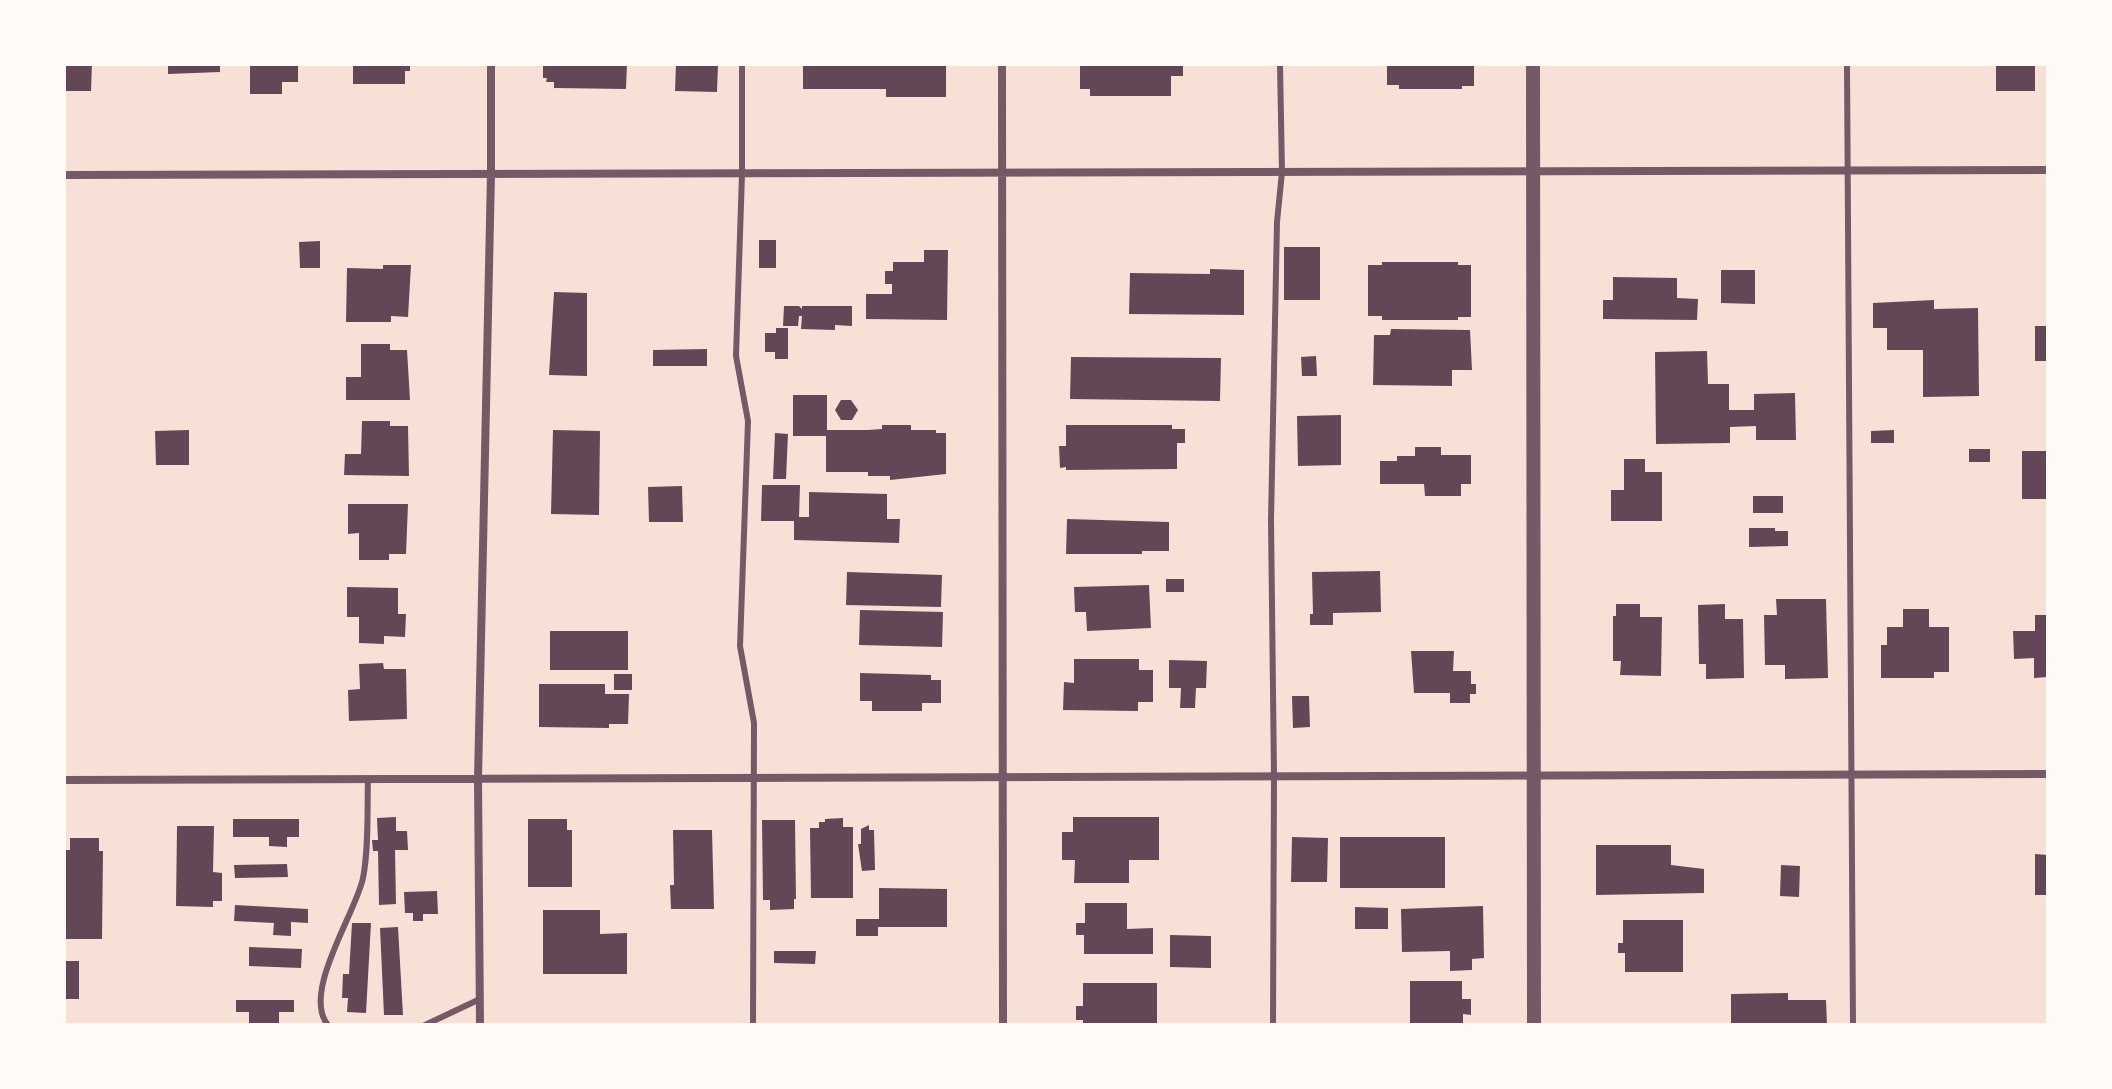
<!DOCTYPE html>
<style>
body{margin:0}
#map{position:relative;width:2112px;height:1089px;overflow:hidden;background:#f7e1d7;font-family:Quicksand,sans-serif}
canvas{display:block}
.frame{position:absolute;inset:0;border:66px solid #fffaf5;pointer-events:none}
</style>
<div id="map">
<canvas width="2112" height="1089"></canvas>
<div class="frame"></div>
</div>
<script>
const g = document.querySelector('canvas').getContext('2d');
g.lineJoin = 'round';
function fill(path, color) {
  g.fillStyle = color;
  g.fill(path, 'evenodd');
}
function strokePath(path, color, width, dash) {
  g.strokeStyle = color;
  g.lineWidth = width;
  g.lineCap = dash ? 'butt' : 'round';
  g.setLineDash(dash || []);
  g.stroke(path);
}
fill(new Path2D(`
 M64,64H92L91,91H64Z
 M168,64H220V72L168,74Z
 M250,64H298V82H282V94H250Z
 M353,64H410V71H405V84H353Z
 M543,64H627L626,89L554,88V82H546L547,78H543Z
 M676,64H718L717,92L675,91Z
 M803,64H946V97H886V89H803Z
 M1080,64H1183V76H1171V96H1090V89H1080Z
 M1387,64H1474V86H1462V89H1399V85H1387Z
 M1996,64H2035V91H1996Z
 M759,240H776V268H759Z
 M320,241V268H300L299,242Z
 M1284,247H1320V300H1284Z
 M924,250H948L947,320L866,319V294H892V284H885V271H893V262H924Z
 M1382,262H1458V265H1471V317H1458V320H1382V316H1368V265H1382Z
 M383,265H411L408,317L391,316V322H346L347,268L383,269Z
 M1210,269L1244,270V315L1129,314L1130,273L1210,274Z
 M1721,270H1755V304L1721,303Z
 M1613,277L1677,278V298L1698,299L1697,320L1603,319V300H1613Z
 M554,292L587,293V376L549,375Z
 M1934,300V309L1978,308L1979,396L1923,397V350H1887V328H1873V303Z
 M784,306H799L802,309V306H852V326L835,325V330L801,329L802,316H799L798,326H783Z
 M2035,326H2048V361H2035Z
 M776,328H788V359H775V352H765V333H776Z
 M1391,329L1470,330L1472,370H1452V386L1373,385L1374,335H1390Z
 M361,344H390V350H407L410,400H346V377H361Z
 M707,349V366H653V350Z
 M1707,351L1708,384H1729V410H1754V394L1795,393L1796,440H1756V426L1730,427V443L1656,444L1655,352Z
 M1316,356L1317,376H1302L1301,357Z
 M1071,357L1221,358L1220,401L1070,399Z
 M793,395H827V430H868L882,429V425H911V430H936V433H946V474L890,480V476H868V472H826V436H793Z
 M841,400H851L858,410L852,420H841L835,410Z
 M1341,415V465L1298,466L1297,416Z
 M362,421H390V426H408L409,476L344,475L345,454H361Z
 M1066,425H1172V429H1185V443H1177V469L1066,470V467L1060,468L1059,446H1066Z
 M189,430V465H156L155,431Z
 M553,430L600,431L599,515L551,514Z
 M1894,430V443H1871V431Z
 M775,433L788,434L786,479H773Z
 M1415,447H1441V455H1471V484H1461V496H1425L1424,484H1380V461H1397V456H1415Z
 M1969,449H1990V462H1969Z
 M2022,451H2048V499H2022Z
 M1624,459H1645V472H1662V521H1611V490H1624Z
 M762,485H800L799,517H809V492L887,494V519H900L899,543L794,540V521H761Z
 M682,486L683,522H649L648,487Z
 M1753,496H1783V513H1753Z
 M348,504H408L406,554H389V560H359V533L348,534Z
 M1067,519L1169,522V551H1142V554H1066Z
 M1749,528H1775V531H1788V546L1749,547Z
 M1380,571L1381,612L1333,613V625H1310V614H1313L1312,572Z
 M847,572L942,575L941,607L846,605Z
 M1166,579H1184V592H1166Z
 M1149,585L1151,628L1087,631L1086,612H1075L1074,587Z
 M347,587L398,588V614H406L405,637L384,636V644L359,643V617H347Z
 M1776,599H1826L1828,678L1785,679V665H1765L1764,615H1777Z
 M1616,604H1640V617H1662L1661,676L1620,675L1621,661H1613V616H1616Z
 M1725,604V619H1743L1744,678L1706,679V664H1699L1698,605Z
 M1903,609H1929V627H1949V672H1934V678H1881V645H1887V627H1903Z
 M860,610L943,612L942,647L859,645Z
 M2035,615H2048V677L2034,678V658L2014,659L2013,631H2035Z
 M550,631H628V670H550Z
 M1411,651H1454L1453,671H1471V684H1476V694H1470V703H1450V693H1414Z
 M1074,659H1139V670H1153V702H1138V711L1063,710L1064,682L1074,683Z
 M1169,660L1207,661L1206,688H1196L1195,708H1180L1181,688H1169Z
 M383,663L384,669H406L407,719L349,721L348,690L360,689L359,664Z
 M860,673L931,675V680H941V703H922V711H872V701H860Z
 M614,674H632V690H614Z
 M539,684H605V694H629L628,724H609V728L539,727Z
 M1292,696H1309L1310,727L1293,728Z
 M396,817V831H407L408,850H395L396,904L379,905L378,851H373L372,840H378L377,818Z
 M1073,817H1159V860H1129V883H1074L1075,860H1062V832H1073Z
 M843,818V827H853V898H811L810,828H819V822H825V819Z
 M233,819H299V837H287V847L269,846V837H233Z
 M528,819H567V830H572V887H528Z
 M762,820H795L796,899H794V909L770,910V900H763Z
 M869,825V830H874L875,870L862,871L858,844H861V829Z
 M177,826H214L213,872L222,873V901H213V907L176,906Z
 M673,830H712L714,909H671L670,885H674Z
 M1292,837L1328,838L1327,882H1291Z
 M1340,837H1445V888H1340Z
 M70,838H99V851H103L102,939H64V850H70Z
 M1596,845H1671V865L1704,869V893L1596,895Z
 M2035,854L2048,855V895H2035Z
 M287,864L288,877L235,878L234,865Z
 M1781,865L1800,866L1799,897L1780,896Z
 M879,888L947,889V927H878V936H856V919H879Z
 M437,891L438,914H423V921H413V913H405L404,892Z
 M1085,903H1127V929L1153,928V954H1084V935H1076V923H1085Z
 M235,905L308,909V923L291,922V936L273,935L274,923L234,921Z
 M1483,906L1484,958L1472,959V970L1450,971V951L1402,952L1401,909Z
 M1355,907L1388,908V929H1355Z
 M543,910H600V934L627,933V974H543Z
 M1623,920H1683V972H1625V953H1618V943H1623Z
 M352,923H371L366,1013L347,1012L348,998H342L343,974H349Z
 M398,927L403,1015H384L380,928Z
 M1170,935L1211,936V968L1170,967Z
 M249,947L302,949L301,968L249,966Z
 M774,951H816L815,964L774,963Z
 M64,961H79V999H64Z
 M1410,981H1462V999H1471V1015L1463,1014V1025H1410Z
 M1083,983H1157V1025H1083V1020H1076V1006H1083Z
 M1788,993V1000H1826L1827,1025H1731V994Z
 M236,1000H294V1012H279V1025H249V1012H236Z`), '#644757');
strokePath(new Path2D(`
 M742,64V174L736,356L748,421L740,646L754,723L753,1025
 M1847,64L1853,1025
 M328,1025C301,993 356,913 363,878C369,848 367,810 368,779
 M425,1025L480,999
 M1273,1025L1274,776L1271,520L1277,222L1282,172L1280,64`), '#755966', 6);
strokePath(new Path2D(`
 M1002,64L1003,1025
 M64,175L2048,170
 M64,780L2048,774
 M480,1025L478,779L491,174V64`), '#755966', 8);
strokePath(new Path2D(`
 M1533,64L1534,1025`), '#755966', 14);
</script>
